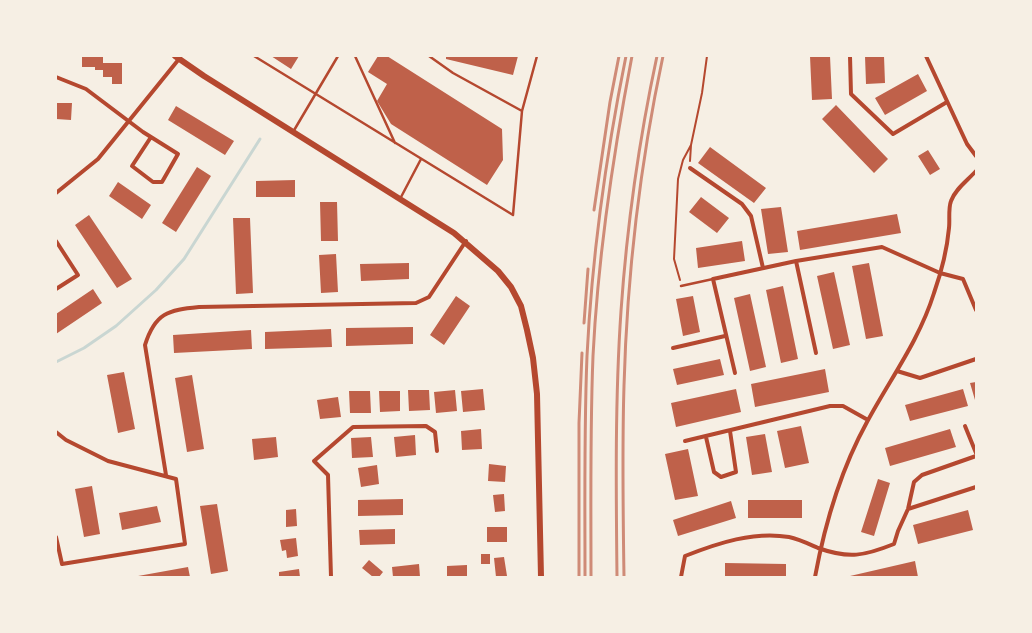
<!DOCTYPE html>
<style>
body{margin:0}
#map{position:relative;width:1032px;height:633px;overflow:hidden;background:#f6efe4;font-family:"Nunito Sans",sans-serif}
canvas{display:block}
.frame{position:absolute;inset:0;border:57px solid #f6efe4;pointer-events:none}
</style>
<div id="map">
<canvas width="1032" height="633"></canvas>
<div class="frame"></div>
</div>
<script>
const g = document.querySelector('canvas').getContext('2d');
g.lineJoin = 'round';
function strokePath(path, color, width, dash) {
  g.strokeStyle = color;
  g.lineWidth = width;
  g.lineCap = dash ? 'butt' : 'round';
  g.setLineDash(dash || []);
  g.stroke(path);
}
function fill(path, color) {
  g.fillStyle = color;
  g.fill(path, 'evenodd');
}
strokePath(new Path2D(`
 M56,362L84,348L116,326L156,290L184,259L260,139`), '#c9d6d2', 3);
fill(new Path2D(`
 M82,56H103V63H122V84H112V77H103V70H95V67H82Z
 M271,56H299L291,69Z
 M378,56H387L502,129L503,160L487,185L391,124L377,101L387,84L368,72Z
 M446,56H518L513,75L446,59Z
 M810,56H830L832,99L812,100Z
 M865,56H884L885,83L866,84Z
 M918,74L927,91L885,115L875,98Z
 M56,103H72L71,120L56,119Z
 M836,105L888,159L874,173L822,119Z
 M176,106L234,141L225,155L168,120Z
 M710,147L766,188L754,203L698,163Z
 M928,150L940,169L930,175L918,156Z
 M197,167L211,176L176,232L162,223Z
 M295,180V197H256V181Z
 M118,182L151,205L142,219L109,196Z
 M701,197L729,218L717,233L689,212Z
 M320,202H337L338,241H321Z
 M781,207L788,252L768,254L761,209Z
 M897,214L901,233L800,250L797,231Z
 M89,215L132,279L117,288L75,225Z
 M233,218H250L253,293L236,294Z
 M742,241L745,261L698,268L696,248Z
 M336,254L338,292L321,293L319,255Z
 M409,263V279L361,281L360,264Z
 M869,263L883,336L866,339L852,266Z
 M834,272L850,345L833,349L817,276Z
 M783,286L798,359L781,363L766,290Z
 M93,289L102,303L56,334V314Z
 M750,294L766,367L750,371L734,298Z
 M456,296L470,306L444,345L430,335Z
 M693,296L700,332L683,336L676,299Z
 M413,327V344L346,346V328Z
 M331,329L332,347L265,349V332Z
 M251,330L252,349L174,353L173,335Z
 M720,359L724,375L677,385L673,369Z
 M825,369L829,392L755,407L751,384Z
 M124,372L135,429L118,433L107,375Z
 M192,375L204,449L187,452L175,378Z
 M976,382V400H975L970,383Z
 M483,389L485,410L463,412L461,391Z
 M736,389L741,412L676,427L671,403Z
 M963,389L968,406L910,421L905,405Z
 M408,390H429L430,410L409,411Z
 M455,390L457,411L436,413L434,392Z
 M349,391H370L371,413H350Z
 M379,391H400V411L380,412Z
 M338,397L341,417L320,419L317,400Z
 M801,426L809,463L785,468L777,431Z
 M481,429L482,449L462,450L461,431Z
 M950,429L956,447L890,466L885,448Z
 M765,434L772,472L752,475L746,437Z
 M415,435L416,455L396,457L394,437Z
 M276,437L278,457L254,460L252,439Z
 M371,437L373,457L352,458L351,438Z
 M688,449L698,496L675,500L665,454Z
 M489,464L506,466L505,482L488,481Z
 M377,465L379,484L361,487L358,468Z
 M878,479L890,483L874,536L861,532Z
 M92,486L100,534L84,537L75,489Z
 M504,494L505,511L495,512L493,495Z
 M403,499V515L358,516V500Z
 M748,500H802V518H748Z
 M731,501L736,518L678,536L673,520Z
 M217,504L228,571L211,574L200,506Z
 M157,506L161,522L122,530L119,513Z
 M296,509L297,526L286,527V510Z
 M968,510L973,530L918,544L913,525Z
 M487,527H507V542H487Z
 M395,529V544L360,545L359,530Z
 M296,538L298,556L287,558L286,550L282,551L280,540Z
 M481,554H490V564H481Z
 M504,557L507,576L496,577L494,558Z
 M369,560L383,572L379,577H373L362,568Z
 M915,561L918,577H850V576Z
 M725,563L786,564V577H725Z
 M419,564L420,577H393L392,567Z
 M467,565V577H447V566Z
 M188,567L190,577H138V576Z
 M299,569L300,577H279V572Z`), '#bf614a');
strokePath(new Path2D(`
 M690,161L691,145L702,93L707,56
 M680,280L674,259L678,179L683,160L691,145`), '#b5482f', 2);
strokePath(new Path2D(`
 M254,56L513,215L522,111L537,56
 M355,56L395,143
 M429,56L453,73L522,111
 M293,132L338,56
 M400,199L421,159
 M681,286L713,279`), '#b5482f', 2.5);
strokePath(new Path2D(`
 M850,56L851,94L893,134L947,102
 M926,56L967,144L976,156
 M56,77L86,89L143,132L178,154L162,182H153L132,166L151,137
 M690,168L742,204L751,216L763,268
 M56,193L98,159L179,59
 M56,241L78,275L56,289
 M796,261L816,353
 M673,348L725,336
 M897,371L920,378L976,359
 M735,373L713,279L796,261L882,247L940,273L963,279L976,310
 M965,426L976,453
 M56,432L66,440L108,461L176,479L185,544L62,564L56,537
 M706,437L714,472L721,477L736,472L730,431
 M685,441L830,406H843L868,420
 M166,475L145,345C155,313 168,310 199,307L416,303L429,297L466,241
 M908,509L976,487
 M331,577L328,475L314,461L353,427L426,426L435,432L437,451
 M681,577L685,556C718,543 754,531 789,537C799,539 809,544 818,548C849,559 864,556 894,544L898,531L908,509L914,482L922,475L976,456
 M815,577C825,523 840,471 867,422C890,379 919,341 934,293C941,273 947,250 949,228C950,220 948,209 951,201C955,189 968,180 976,171`), '#b5482f', 4);
strokePath(new Path2D(`
 M175,56L204,76L454,233L498,271L511,287L521,306L527,330L533,358L537,394L541,577`), '#b5482f', 6);
strokePath(new Path2D(`
 M594,210L610,102L619,56
 M584,323L588,269
 M579,577V423L582,353
 M585,577C585,503 584,430 587,356C592,255 606,155 626,56
 M591,577C591,503 590,430 593,356C598,255 613,155 632,56
 M617,577C616,488 615,399 621,311C627,225 639,140 657,56
 M624,577C623,513 622,450 624,386C627,276 640,164 663,56`), '#cf8b77', 3);
</script>
